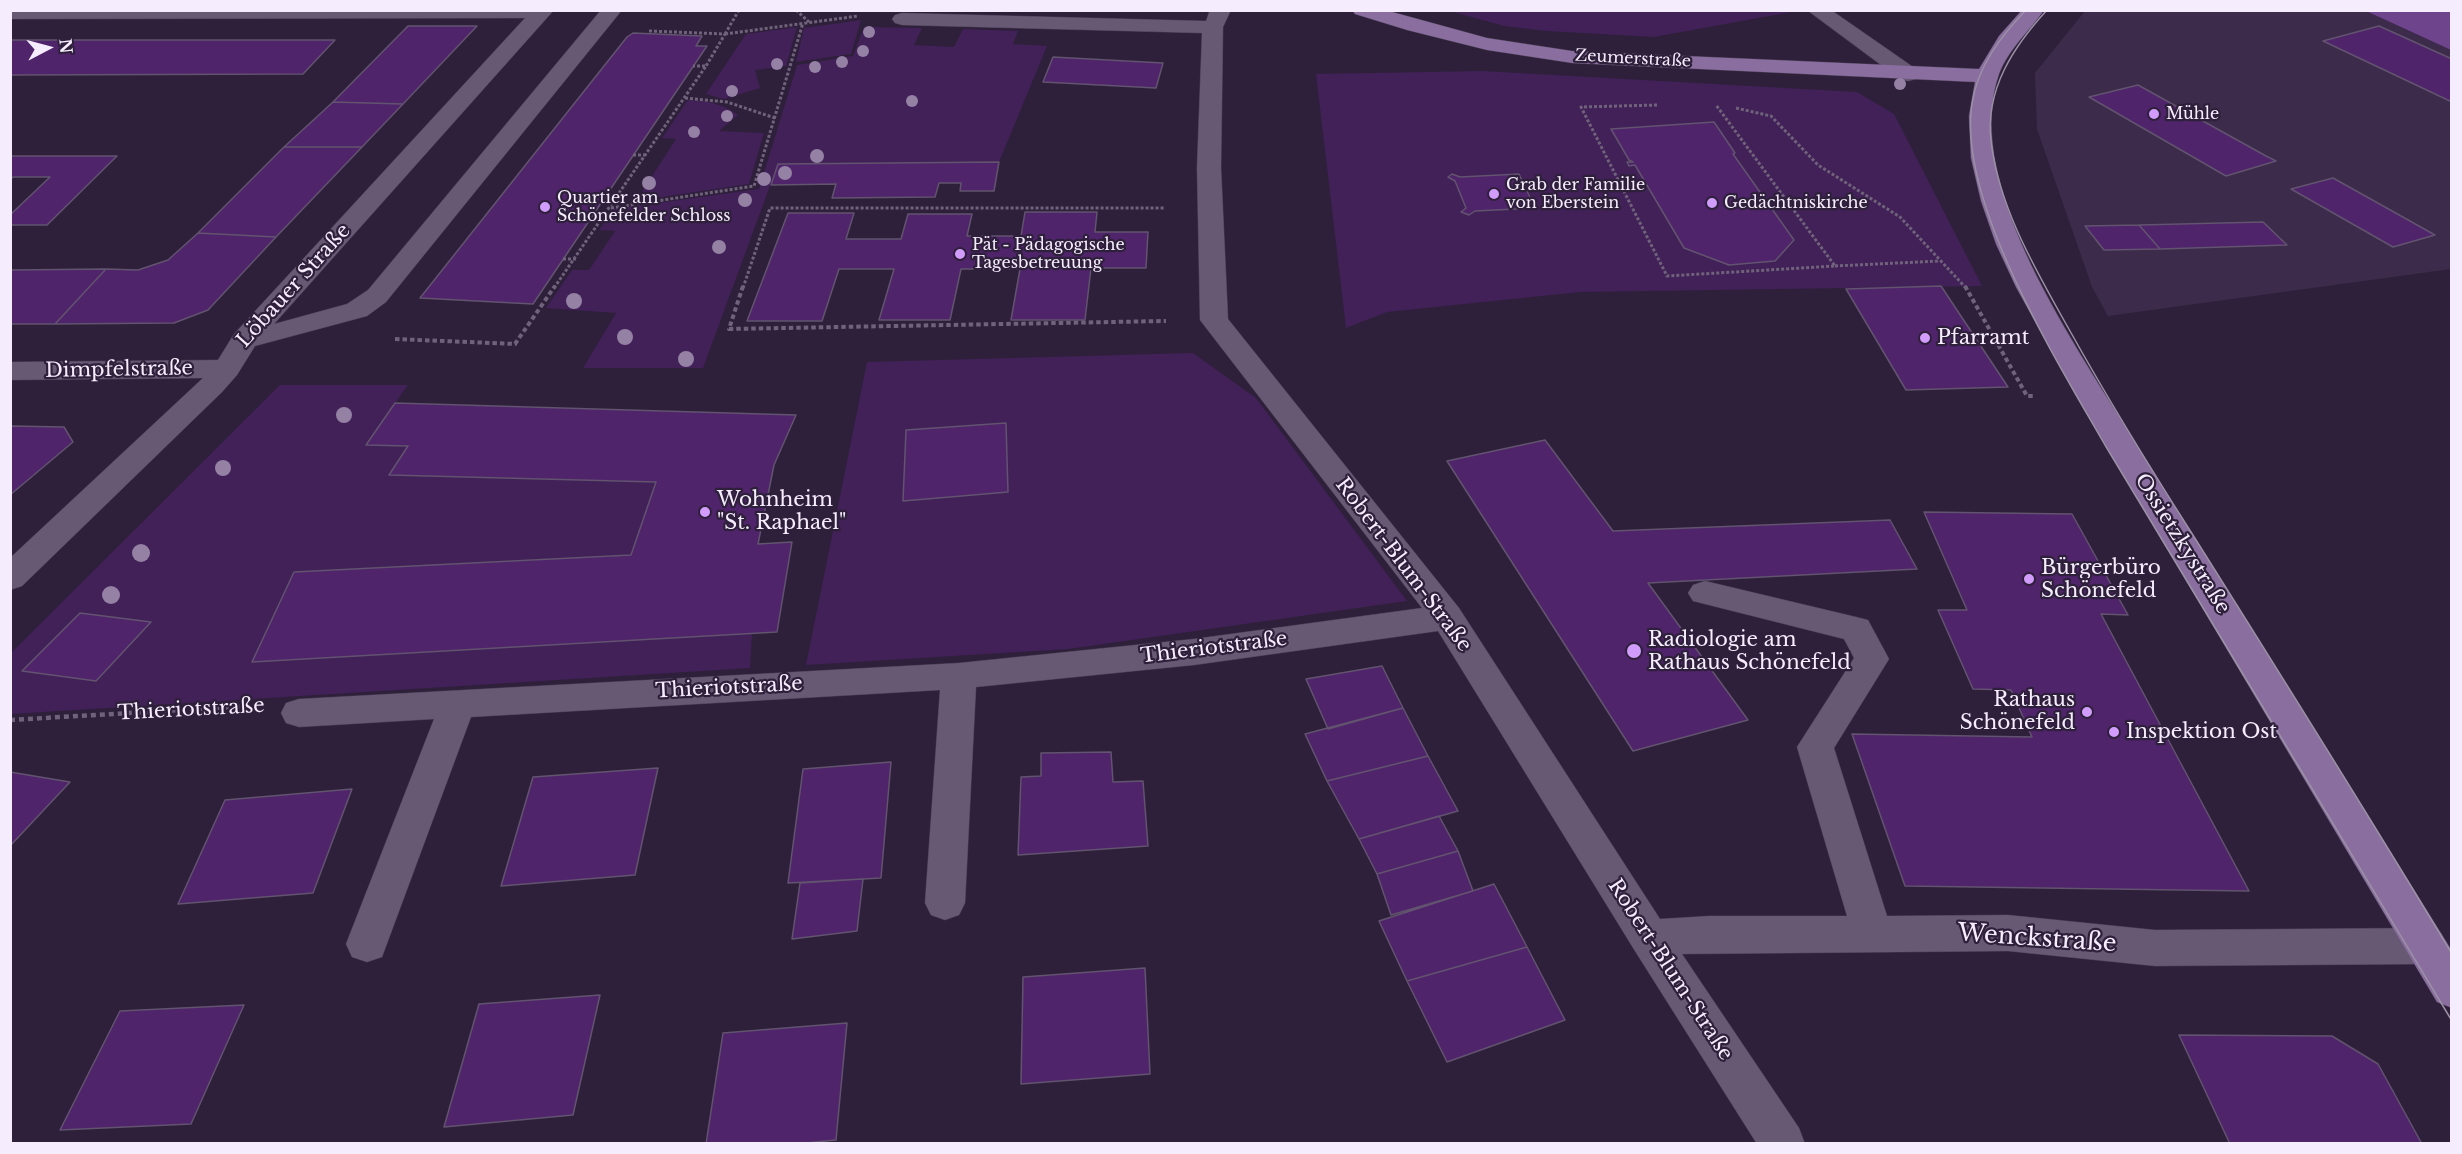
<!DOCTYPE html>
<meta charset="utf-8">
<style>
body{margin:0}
#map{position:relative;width:2462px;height:1154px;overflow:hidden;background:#2e203a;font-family:"Libre Baskerville",serif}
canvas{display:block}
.frame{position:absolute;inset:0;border:12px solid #f5ecfd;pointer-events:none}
.north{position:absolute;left:18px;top:18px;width:60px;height:60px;-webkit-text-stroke:4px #2e203a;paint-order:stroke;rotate:84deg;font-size:16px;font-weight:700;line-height:24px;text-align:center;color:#f5ecfd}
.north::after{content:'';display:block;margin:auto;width:21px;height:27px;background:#f5ecfd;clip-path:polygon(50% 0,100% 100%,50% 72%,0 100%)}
</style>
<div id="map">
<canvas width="2462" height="1154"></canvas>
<div class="frame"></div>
<div class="north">N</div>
</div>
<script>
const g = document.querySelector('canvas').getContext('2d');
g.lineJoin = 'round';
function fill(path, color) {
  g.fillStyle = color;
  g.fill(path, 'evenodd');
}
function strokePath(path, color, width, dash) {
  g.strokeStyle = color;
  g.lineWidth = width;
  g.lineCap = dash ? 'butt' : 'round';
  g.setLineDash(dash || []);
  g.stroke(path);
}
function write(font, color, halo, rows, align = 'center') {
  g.font = font + ' "Libre Baskerville",serif';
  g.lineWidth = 4.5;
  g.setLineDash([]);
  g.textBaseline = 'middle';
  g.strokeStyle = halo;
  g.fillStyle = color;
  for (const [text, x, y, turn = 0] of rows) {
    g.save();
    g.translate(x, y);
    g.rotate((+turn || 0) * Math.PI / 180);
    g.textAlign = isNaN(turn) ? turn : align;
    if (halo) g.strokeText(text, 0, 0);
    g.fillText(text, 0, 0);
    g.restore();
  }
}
fill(new Path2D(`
 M2085,11H2366L2451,50V269L2108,316L2092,287L2037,129L2035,73Z`), '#3c2b4a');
fill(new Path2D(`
 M1450,11H1797L1654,37L1547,31L1504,26Z
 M861,20L851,54L796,62L804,28Z
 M797,27L786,66L755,70L760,88L724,99L706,94L746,34Z
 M864,27L922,28L914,45L954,47L963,29L1018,31L1013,44L1047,46L999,162L778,164L703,368H583L616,313L546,308L572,270H589L615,231L599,230L614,209L759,189L797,65L853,56Z
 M1482,71L1857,92L1894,114L1982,286L1580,292L1387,312L1346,328L1316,74Z
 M688,100C706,100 723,104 738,115L719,131L764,133L749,184L636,201L676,139L662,138Z
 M1193,353L1256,398L1407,601L1068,649L806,665L867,362Z
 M280,385H408L366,444L408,446L389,475L656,482L631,555L294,572L253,661L752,633L750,668L11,714V653Z`), '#412157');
fill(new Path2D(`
 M2366,11H2451V50Z`), '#6e448d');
const building = new Path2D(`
 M408,26H477L403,104L333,102Z
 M2379,26L2452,59V102L2323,41Z
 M633,33L702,36L696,46H707L533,304L420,298L627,37Z
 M10,40H335L303,74L10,75Z
 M1053,57L1163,63L1156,88L1043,82Z
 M2138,85L2266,156L2276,161L2226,176L2089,97Z
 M333,102L403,104L362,147H284Z
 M1714,122L1735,153L1733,154L1794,240L1775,261L1729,265L1684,248L1635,165L1629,166L1627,162H1633L1629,160L1611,129Z
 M284,147H362L276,237L198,233Z
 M10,156H117L47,225H10V215L50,177H13L10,180Z
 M999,162L994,191H960L961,183H939L935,197L832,198L836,184L771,185L778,164Z
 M1452,174L1460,177L1519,174L1535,208L1475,211L1469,215L1461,212L1466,208L1455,181L1448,177Z
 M2333,178L2435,235L2393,247L2291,189Z
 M1025,212H1097L1095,232H1148L1146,268H1091L1085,320H1011L1020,269H961L950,320H879L894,269H839L822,321H747L788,213H854L846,239H901L908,214H972L967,236H1021Z
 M2263,222L2287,245L2160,249L2139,225Z
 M2139,225L2160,249L2104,250L2085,226Z
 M198,233L276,237L208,310L174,323L55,324L106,269L138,270L168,260Z
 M106,269L55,324H10V270Z
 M1941,286L2008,387L1906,390L1846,289Z
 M395,403L796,415L774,465L758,544L792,542L777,632L252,662L294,572L631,555L656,482L389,475L408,446L366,445Z
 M1006,423L1008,492L903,501L906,430Z
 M10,426L64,427L73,442L10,495Z
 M1545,440L1613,531L1890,520L1917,569L1648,583L1748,720L1633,751L1447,461Z
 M1924,512L2072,514L2128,615L2101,614L2249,891L1905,886L1852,734L2032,737L2011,690L1973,689L1938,610H1967Z
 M80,613L151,622L96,681L22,671Z
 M1382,666L1403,708L1328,729L1306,679Z
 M1403,708L1428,756L1327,781L1305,734Z
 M1111,752L1113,782L1143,781L1148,846L1018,855L1021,777L1041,776V753Z
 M1428,756L1458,811L1359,839L1327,781Z
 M891,762L881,878L788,883L803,769Z
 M658,768L635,875L501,886L533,777Z
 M10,772L70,782L10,846Z
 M352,789L313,893L178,904L225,800Z
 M1439,816L1458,851L1377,874L1359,839Z
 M1458,851L1473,891L1391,915L1377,874Z
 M863,879L857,931L792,939L800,883Z
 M1494,884L1527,947L1407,981L1379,921Z
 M1527,947L1565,1020L1447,1062L1407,981Z
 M1145,968L1150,1074L1021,1084L1023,977Z
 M600,995L573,1115L444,1127L479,1004Z
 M244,1005L191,1124L60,1130L120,1011Z
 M847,1023L836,1140L796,1144H706L723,1033Z
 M2179,1035L2332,1036L2378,1064L2422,1144H2230Z`);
fill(building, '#4f246b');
strokePath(building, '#62536f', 1.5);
const minor = new Path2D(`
 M10,10H554L274,324L347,304L368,290L601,10H622L386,302L367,316L255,346L237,375L222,392L22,586L10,590V558L203,378L10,380V362L218,360L234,334L525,18L10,19Z
 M1210,10H1231L1223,27L1221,168L1228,319L1459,608L1660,919L1709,916H1847L1797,747L1854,658L1844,639L1693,601L1688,593L1693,585L1705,581L1856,617L1868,620L1889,659L1834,748L1887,916L2008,915L2155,930L2426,928L2441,933L2447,946L2441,959L2426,964L2155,966L2008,951L1682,954L1799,1128L1805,1144H1757L1635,951L1438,631L1194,665L976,687L965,903L959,915L945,920L931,915L925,903L940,690L471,717L382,957L367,962L352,957L346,944L434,719L299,727L286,723L281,713L286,703L299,699L959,663L1194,639L1422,608L1200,320L1197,168L1202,33L902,25L895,23L892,19L895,15L902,13L1206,21Z
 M1807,10H1831L1916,69L1919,74L1916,79L1908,81L1900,79Z`);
const major = new Path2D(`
 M1352,10H1385L1487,38L1572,51L1979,69L1999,36L2022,10H2044C2029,32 2009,48 1999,74C1964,174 2057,316 2108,399L2452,951V1008L2437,1002L2078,399L2016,287L1996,244L1981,201L1971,158L1969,116L1975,82L1572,63L1487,50L1407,30L1355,14Z`);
strokePath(minor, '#473b51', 1);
strokePath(major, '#473b51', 1);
strokePath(new Path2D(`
 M796,10L809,22
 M649,31L725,34L706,66
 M725,34L858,16
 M725,34L739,10
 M685,98L727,102L775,118
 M1657,105L1581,107L1667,276L1835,266L1716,105
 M1736,108L1771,116L1818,165L1900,217L1966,288
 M633,155H645
 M611,208L754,186L803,23
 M563,259H576
 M1835,266L1939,261
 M554,288L706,66H693
 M743,288L770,208H1164`), '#6f627a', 3, [3, 2]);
strokePath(new Path2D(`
 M743,286L729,329L1166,321
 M1965,286L2027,396H2035
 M395,339L515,344L555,286`), '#6f627a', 4, [4.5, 3]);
strokePath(new Path2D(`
 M10,720L249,706`), '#6f627a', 4.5, [5, 4]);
fill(minor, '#675874');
fill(major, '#896e9f');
strokePath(new Path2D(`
 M2026,10C2001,36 1977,67 1972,104C1957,201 2057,361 2105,445L2452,1021
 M2047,10C2014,46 1985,89 1991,141C1999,209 2037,272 2070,331C2108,399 2149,466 2191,532C2279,672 2367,812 2452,954`), '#9b90a5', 1.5);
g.fillStyle = '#9481a4';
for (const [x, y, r] of [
 [869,32,6],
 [863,51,6],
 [842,62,6],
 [777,64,6],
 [815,67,6],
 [1900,84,6],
 [732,91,6],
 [912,101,6],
 [727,116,6],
 [694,132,6],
 [817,156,7],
 [785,173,7],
 [764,179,7],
 [649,183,7],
 [745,200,7],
 [719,247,7],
 [574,301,8],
 [625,337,8],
 [686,359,8],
 [344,415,8],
 [223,468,8],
 [141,553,9],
 [111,595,9]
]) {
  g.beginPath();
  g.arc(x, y, r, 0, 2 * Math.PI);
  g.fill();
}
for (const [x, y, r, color] of [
 [2154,114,6,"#d29cfd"],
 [1494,194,6,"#d29cfd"],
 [1712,203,6,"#d29cfd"],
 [545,207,6,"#d29cfd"],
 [960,254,6,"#d29cfd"],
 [1925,338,6,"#d29cfd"],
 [705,512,6,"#d29cfd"],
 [2029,579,6,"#d29cfd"],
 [1634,651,8,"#d29cfd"],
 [2087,712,6,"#d29cfd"],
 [2114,732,6,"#d29cfd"]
]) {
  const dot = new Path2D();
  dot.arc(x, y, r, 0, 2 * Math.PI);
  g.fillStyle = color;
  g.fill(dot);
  strokePath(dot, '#2e203a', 2);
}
write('16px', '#f5ecfd', '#2e203a', [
 ["Zeumerstraße",1633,59,3]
]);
write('16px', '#f5ecfd', '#2e203a', [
 ["Mühle",2166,114],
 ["Grab der Familie",1506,185],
 ["von Eberstein",1506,203],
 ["Quartier am",557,198],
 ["Schönefelder Schloss",557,216],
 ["Gedächtniskirche",1724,203],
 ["Pät - Pädagogische",972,245],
 ["Tagesbetreuung",972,263]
], 'left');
write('20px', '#f5ecfd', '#2e203a', [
 ["Löbauer Straße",294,286,-48],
 ["Dimpfelstraße",119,370,-1],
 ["Ossietzkystraße",2182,544,58],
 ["Robert-Blum-Straße",1403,565,53],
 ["Thieriotstraße",1214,648,-7],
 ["Thieriotstraße",729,688,-3],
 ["Thieriotstraße",191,710,-3],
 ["Robert-Blum-Straße",1670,970,57]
]);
write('20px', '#f5ecfd', '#2e203a', [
 ["Pfarramt",1937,338],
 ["Wohnheim",717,500],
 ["\"St. Raphael\"",717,523],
 ["Bürgerbüro",2041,568],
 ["Schönefeld",2041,591],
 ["Radiologie am",1648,640],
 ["Rathaus Schönefeld",1648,663],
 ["Rathaus",2075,700,"right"],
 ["Schönefeld",2075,723,"right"],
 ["Inspektion Ost",2126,732]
], 'left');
write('24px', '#f5ecfd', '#2e203a', [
 ["Wenckstraße",2037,939,4]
]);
</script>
